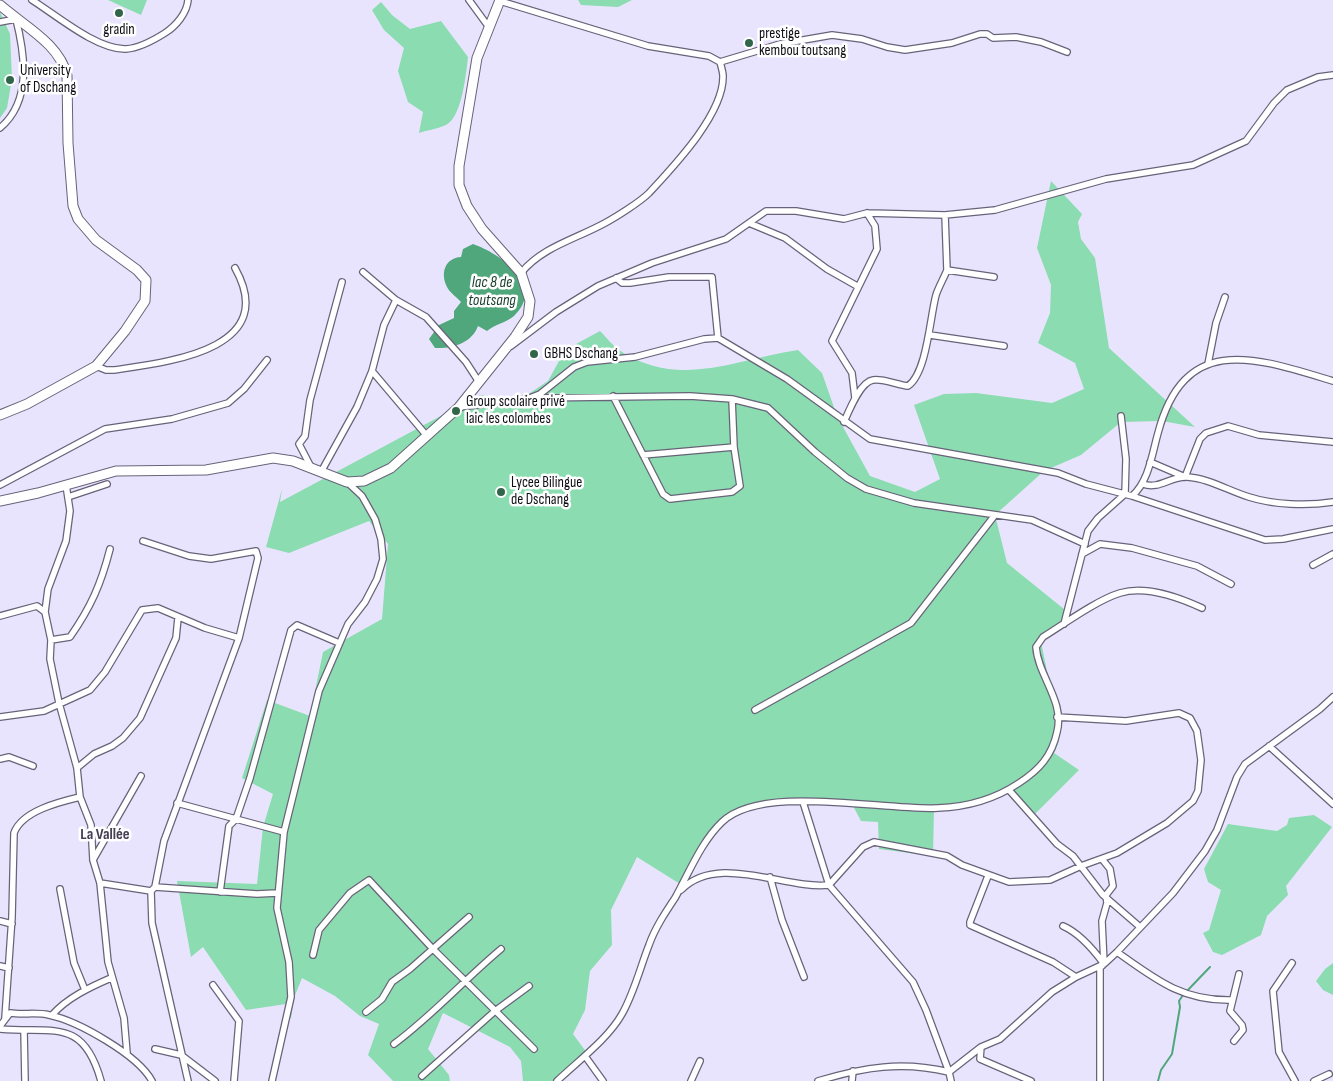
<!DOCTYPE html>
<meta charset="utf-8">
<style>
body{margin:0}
canvas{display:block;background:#e9e4fe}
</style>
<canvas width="1333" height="1081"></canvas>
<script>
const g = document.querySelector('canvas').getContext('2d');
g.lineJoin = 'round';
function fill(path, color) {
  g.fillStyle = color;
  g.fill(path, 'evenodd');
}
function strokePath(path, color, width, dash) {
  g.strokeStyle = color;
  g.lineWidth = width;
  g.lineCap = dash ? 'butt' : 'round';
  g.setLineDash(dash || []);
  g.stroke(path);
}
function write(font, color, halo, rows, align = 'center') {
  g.font = font + ' "Sofia Sans Condensed",sans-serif';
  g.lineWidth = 5;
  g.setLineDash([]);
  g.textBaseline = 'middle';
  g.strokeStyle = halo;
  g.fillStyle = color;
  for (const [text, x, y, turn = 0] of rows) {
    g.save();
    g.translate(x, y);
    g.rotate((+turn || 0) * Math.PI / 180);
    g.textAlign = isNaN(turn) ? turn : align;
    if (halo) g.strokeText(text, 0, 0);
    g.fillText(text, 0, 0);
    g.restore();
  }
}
fill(new Path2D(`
 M108,0H147L141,15Z
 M578,0H632L618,7L581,5Z
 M381,2L392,15L410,29L441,21L468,57C466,74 462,117 446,125C438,129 427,130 419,133L423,112L408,102L398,71L404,48L384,30L372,10Z
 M0,12L10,34L12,79L7,108L0,118Z
 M1051,181L1082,214L1078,222L1081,239L1095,258L1109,348L1195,427L1162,421L1121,422L1081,455L1044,471L995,515L1007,563L1075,618L1041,642L1048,676L1063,717L1058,744L1054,753L1079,770L1031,818L1011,790L982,801L934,807L933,856L879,849L878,822L861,821L851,802H810L747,807L723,821L680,884L637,857L611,910L612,945L590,971L585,1010L573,1034L587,1053L556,1081H523L521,1061L510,1047L443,1013L428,1049L449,1075L450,1081H393L368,1055L379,1024L360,1016L335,996L302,978L294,998L291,1019L286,1004L246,1010L203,947L191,957L177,881L257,884L263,827L273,794L242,778L267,700L310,716L323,652L382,619L388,544L369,521L289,553L266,547L282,489L280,502L480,395L507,398L527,395L548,381L565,350L600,331C606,337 612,345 619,350C678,390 736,359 798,350L822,373L837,416L870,476L915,492L940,479L914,405L944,394L976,393L1052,403L1084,389L1075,363L1038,343L1050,313L1051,285L1037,248Z
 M1314,815L1332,827L1286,886L1288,895L1267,916L1261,935L1222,955L1213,952L1203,933L1209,930L1221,890L1208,882L1204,869L1228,824L1277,831L1287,825L1289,818Z
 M1333,963V995L1323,990L1316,981L1325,969Z`), '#8bdcb0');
fill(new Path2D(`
 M473,244C499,253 547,285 514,316C506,323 495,324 487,331L478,326C472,343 452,349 435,348L429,339L439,325L454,318V311L461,302C457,297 450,293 447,287C440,273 445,258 461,257L463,249Z`), '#50a77b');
strokePath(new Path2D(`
 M1186,992L1210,967
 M1158,1081L1161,1070L1172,1054L1180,1007L1179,1001L1183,995`), '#50a77b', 2);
const street = new Path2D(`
 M32,0C56,15 97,50 126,49C140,48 154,40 165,33C176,26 187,13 188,0
 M469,0L488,26
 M500,1L648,46L709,56L720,62
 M0,22L16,19C25,55 32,101 0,128
 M945,215L947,270L994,277
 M749,223L785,238L827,269L857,286
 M363,272L396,300L426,317L466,362L479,382
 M521,273C542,247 576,239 605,223C616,217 640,202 649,193C673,167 724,114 723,76C723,72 721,66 720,62L780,44L832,35L862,39L887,47L905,50L952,43L980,34H987L993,38L1016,37L1041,42L1067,52
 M616,278L622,283H630L669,277H712L718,338
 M930,335L1004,346
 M511,346L556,312L598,286L652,263L726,239L766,211H796L844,219L867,213L945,215L995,210L1106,179L1193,165L1246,141L1274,103L1287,90L1318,77L1333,75
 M1208,364L1216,323L1225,297
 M96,366L106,370H114C168,362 281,350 235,268
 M372,371L427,436
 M613,396L663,494L670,499L732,492L740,486L734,447L732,399
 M534,398L690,396L732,399L768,408L815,452L847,478L866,489L914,503L1032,520L1085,544
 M855,398L852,373L832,341L877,249L875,226L867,213
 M459,407L527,399L540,394L574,367L587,362L635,357L704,339L718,338L787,379L870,439L1058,473L1086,484L1132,496C1149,481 1152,454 1158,433C1185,331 1257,358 1333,381
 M844,422C849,411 860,382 873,380C882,378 898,385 908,386C927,373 930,317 936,295C939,286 944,278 947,270
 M643,455L734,447
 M1150,462L1185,477L1200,439L1206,433L1228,426L1259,435L1333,442
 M311,467L299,444L305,436L310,400L342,282
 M321,472L357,407L372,371L384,325L396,300
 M1143,484C1159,490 1171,476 1187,477C1208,478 1229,491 1249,497C1274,505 1307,506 1333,502
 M0,485L105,429L172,419L228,403L244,389L267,360
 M1132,496L1265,540L1283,539L1333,529
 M68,497L107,484
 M143,541L189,556L211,559L256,551L258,558L239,638L164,841L155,887L151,891L152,923L188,1081
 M1082,554L1100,544L1132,548L1197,566L1231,584
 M1313,565L1333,554
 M0,616L37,606L45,612
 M1064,624L1088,531L1098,518L1125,494L1126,459L1121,416
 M51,640L70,637C91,607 101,584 110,549
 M755,710L911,623L995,515
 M0,717L44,711L90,690L105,672L142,610L158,608L205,628L239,638
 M1269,746L1333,804
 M0,759L9,757L33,766
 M77,768L94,754L112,746L123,738L140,718L176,638L178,618
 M1009,790L1057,844L1073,856L1103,895L1140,927
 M80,797L91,825L93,860L100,883L108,962L124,1018L127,1053
 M803,802L829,885L913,982L926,1010L949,1072
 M177,803L284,832
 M93,860L141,776
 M988,876L970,922V925L1053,962L1076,977
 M770,877L782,920L804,977
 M100,883L151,891
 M155,887L257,894L277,893
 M60,889L74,963L85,990
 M681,890C718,852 785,890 829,885L863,847L874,842L947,856L962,865L1009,882L1050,880L1081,866L1117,853L1167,823L1193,801L1198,791L1201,760L1197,731L1190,718L1179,713L1126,721L1057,717
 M220,892L229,826L236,819L250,778L291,630L297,625L339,643
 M0,921L12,924
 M1063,926C1079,933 1093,949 1104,964L1102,921L1107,903L1106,895L1113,886L1110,869L1102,859
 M1117,952C1155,979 1182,1001 1231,1000
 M313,955L319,930L350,893L369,880L432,948L534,1049
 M1292,963L1273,991L1279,1052L1295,1081
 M0,966L9,968
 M213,985L239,1021L234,1081
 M366,1012L382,999L392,982L410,969L469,917
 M52,1015C67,998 90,987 111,978
 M5,1018L12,917L14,833C22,811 59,802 80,797L77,768L59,703L50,659L51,640L45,612L48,589L66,541L70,511L66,485
 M0,1026L10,1013C23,1015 37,1012 49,1015C78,1021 138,1055 152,1081
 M0,1029C52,1034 83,1016 101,1081
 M24,1030L25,1081
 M1234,1041L1243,1030L1242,1025L1230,1011L1239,974
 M394,1044C432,1016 464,980 501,949
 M981,1047L980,1059L1031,1081
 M155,1049L181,1055L215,1081
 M585,1056L603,1081
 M422,1076L495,1011L529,986
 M272,1081L291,997L289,962L277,908L284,832L319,691L348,624L365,602L377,579L383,559L381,539L375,519L362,496L347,482
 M557,1081C578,1061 608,1039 622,1014C634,993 640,968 649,945C655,928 665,913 675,898C689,873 701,842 722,822C762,783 884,811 938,808C967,807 995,799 1019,783C1039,770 1052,756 1057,732C1065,701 1038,676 1036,647L1043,637C1064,624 1097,600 1120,593C1146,585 1178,597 1202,608
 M691,1081L700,1061
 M818,1081C864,1067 902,1061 949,1072
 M852,1081L853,1071
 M951,1081L949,1072L981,1047L1000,1039L1052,992L1076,977L1104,964L1117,952L1173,893L1205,851L1217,830L1237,777L1245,764L1320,709L1333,697
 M1100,1081V967L1102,966
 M1314,1081L1329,1074`);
const secondary = new Path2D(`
 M0,5C24,26 60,44 67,76L68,143L73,206L78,219L96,240L137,270L146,280L145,301L125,331L96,366L27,404L0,415
 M0,501L38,493L116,471L206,470L273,458L293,461L347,482L364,481L391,468L459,407L515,337L528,317L530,301L521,273L482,229L467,206L459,185V166L477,58L500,0`);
strokePath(street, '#686379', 8);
strokePath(secondary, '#686379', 11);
strokePath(street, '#fff', 5.5);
strokePath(secondary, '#fff', 9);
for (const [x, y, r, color] of [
 [119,13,5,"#31664b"],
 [749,43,5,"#31664b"],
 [10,80,5,"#31664b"],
 [534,354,5,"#31664b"],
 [456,411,5,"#31664b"],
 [501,492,5,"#31664b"]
]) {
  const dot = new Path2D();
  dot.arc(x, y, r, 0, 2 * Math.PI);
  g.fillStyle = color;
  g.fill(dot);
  strokePath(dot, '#fff', 2);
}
write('15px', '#0f0d15', '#fff', [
 ["gradin",119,30,"center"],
 ["prestige",759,34],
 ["kembou toutsang",759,51],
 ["University",20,71],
 ["of Dschang",20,88],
 ["GBHS Dschang",544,354],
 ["Group scolaire privé",466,402],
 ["laic les colombes",466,419],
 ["Lycee Bilingue",511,483],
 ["de Dschang",511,500]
], 'left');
write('italic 16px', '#1a402d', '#fff', [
 ["lac 8 de",492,283],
 ["toutsang",492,301]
]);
write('bold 16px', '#454055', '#fff', [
 ["La Vallée",105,835]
]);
</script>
